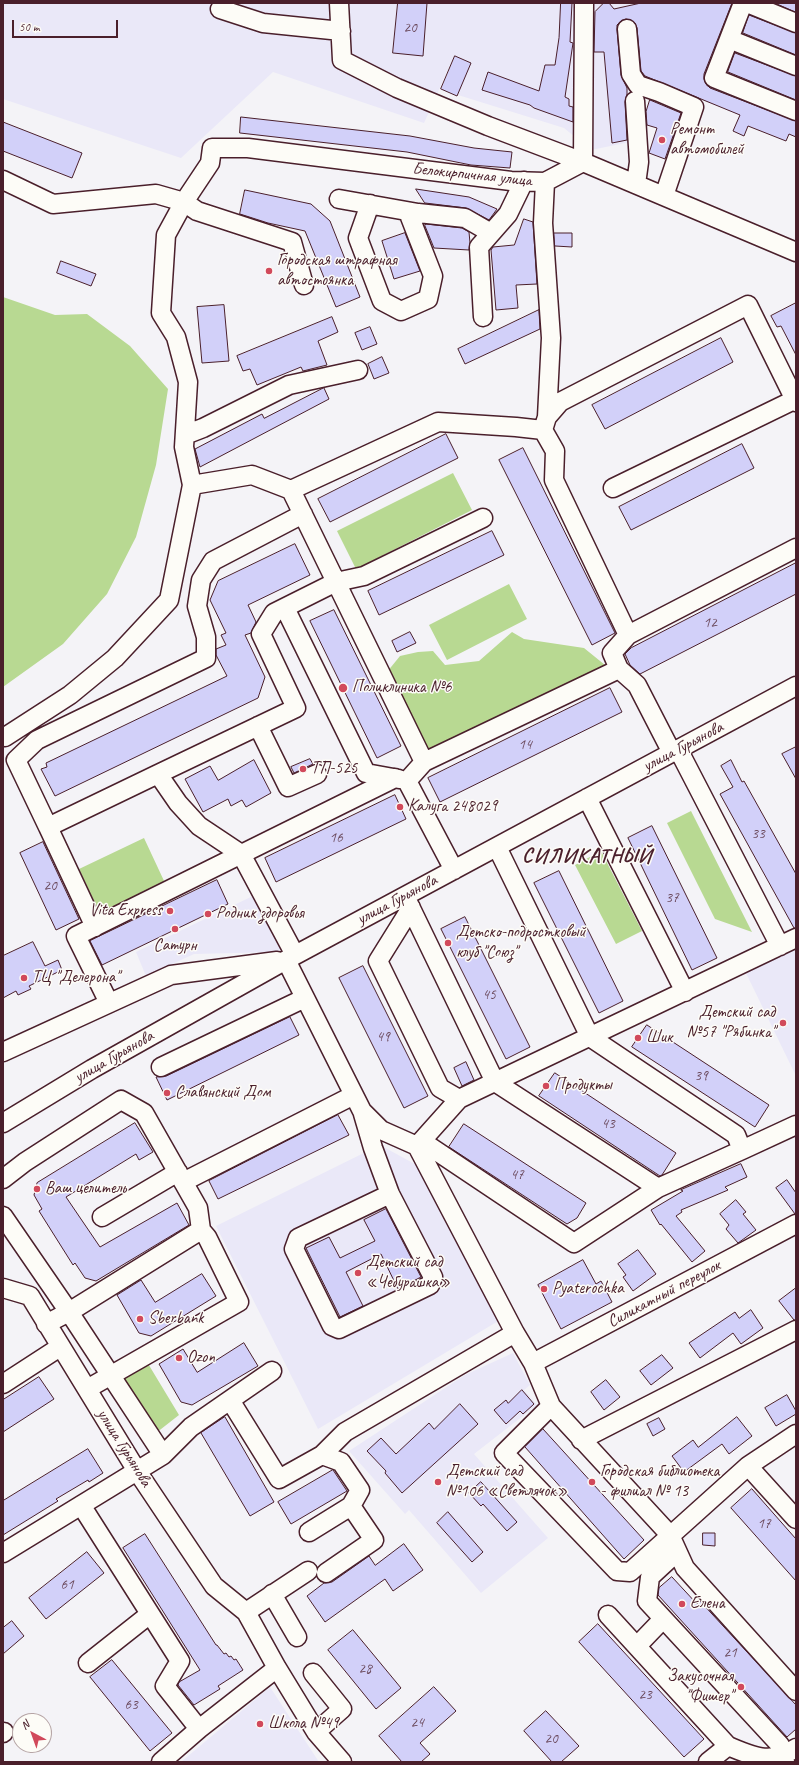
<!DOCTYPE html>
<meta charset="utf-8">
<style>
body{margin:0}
#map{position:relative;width:799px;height:1765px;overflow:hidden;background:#f4f3f7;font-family:Caveat,sans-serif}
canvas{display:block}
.frame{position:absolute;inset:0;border:4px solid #4a1f2b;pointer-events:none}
.north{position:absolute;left:12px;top:1713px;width:40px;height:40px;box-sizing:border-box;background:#fdfcf7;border:1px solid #b5a4a5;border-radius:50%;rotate:319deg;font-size:11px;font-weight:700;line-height:16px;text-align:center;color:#4a1f2b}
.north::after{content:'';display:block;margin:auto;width:14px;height:18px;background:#d1495b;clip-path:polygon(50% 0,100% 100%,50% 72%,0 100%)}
.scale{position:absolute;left:12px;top:20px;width:106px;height:18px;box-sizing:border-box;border:2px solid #4a1f2b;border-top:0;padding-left:5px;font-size:12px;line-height:14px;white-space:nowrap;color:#4a1f2b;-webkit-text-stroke:3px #fdfcf7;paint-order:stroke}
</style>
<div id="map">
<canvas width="799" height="1765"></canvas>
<div class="frame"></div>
<div class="north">N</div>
<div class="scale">50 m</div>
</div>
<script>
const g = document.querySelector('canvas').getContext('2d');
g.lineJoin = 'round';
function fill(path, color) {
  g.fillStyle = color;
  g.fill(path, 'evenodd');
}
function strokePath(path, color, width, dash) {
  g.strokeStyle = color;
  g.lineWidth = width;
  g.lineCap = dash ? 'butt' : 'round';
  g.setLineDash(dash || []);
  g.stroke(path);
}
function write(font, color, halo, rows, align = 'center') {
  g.font = font + ' Caveat,sans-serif';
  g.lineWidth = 3;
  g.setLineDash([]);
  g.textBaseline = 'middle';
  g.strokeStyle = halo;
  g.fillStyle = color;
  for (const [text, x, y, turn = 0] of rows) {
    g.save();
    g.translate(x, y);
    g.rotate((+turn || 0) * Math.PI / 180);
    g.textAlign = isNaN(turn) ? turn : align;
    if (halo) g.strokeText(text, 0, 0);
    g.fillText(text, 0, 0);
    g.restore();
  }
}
fill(new Path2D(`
 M3,3H796V137L789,135L786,141L748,126L744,136L733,131L739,115L702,100H694L641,83L628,88L635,141L591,150L564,128L442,90L451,63L424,123L273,72L181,158L3,99Z
 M257,894L285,947L276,952L194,954L146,976L136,952Z
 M796,947V1076L745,971Z
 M380,1145L422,1168L500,1320L318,1429L216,1226Z
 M513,1353L530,1385L524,1390L537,1405L474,1454L548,1538L481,1593L409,1510L405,1514L349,1451L465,1375Z
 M270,1687L319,1762H181Z`), '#eae8f8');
fill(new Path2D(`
 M3,297L55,315L87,314L130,346L168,389L156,465L136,537L107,594L63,644L3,687Z
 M453,473L472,510L356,569L337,531Z
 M509,584L527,619L447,660L429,625Z
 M512,632L524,639L584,648L605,665L426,753L387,672L400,656L418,652L433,651L445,665L479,661Z
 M691,811L752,932L715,919L667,823Z
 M144,838L165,883L100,914L79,869Z
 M601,851L642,931L616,944L575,865Z
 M141,1352L179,1415L156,1433L112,1369Z`), '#b8d992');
const building = new Path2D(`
 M398,3H427L423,56L393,53Z
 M561,3H572L570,42L573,43L565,97L569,99V106L573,107V122L534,108L530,105L482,90L488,72L539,91L545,65H555L559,38Z
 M604,3H609L614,9L641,3H732L704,74V79L706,84L710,88L796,121V137L789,134L786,141L748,126L744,136L733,131L740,115L645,76L641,71L637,28L635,23L626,19L621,21L617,25V30L621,75L627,88V94L625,102L627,140L612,143L604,52H594L595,12Z
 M775,3H796V12Z
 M749,15L796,33V55L743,33Z
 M735,53L796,76V100L728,72Z
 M455,56L471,63L457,96L441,89Z
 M650,100L681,113L665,159L649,153L657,128L647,125L646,112Z
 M241,117L410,136L474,148L512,152L510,168L471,165L407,152L240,133Z
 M3,122L82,153L72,178L3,151Z
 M416,189L469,197L497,209L489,220L466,208L425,203Z
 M245,190L311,204L330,221L360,297L336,307L305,231L268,223L240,214Z
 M524,219L533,222L537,284L516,285L518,308L496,310L491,250L493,247L514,245Z
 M426,224L462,228L469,232L470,243L469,250L434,248L425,226Z
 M405,233L420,271L394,279L382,241Z
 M554,233H572V247L555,246Z
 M61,261L96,274L91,286L57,273Z
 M796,303V355L781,326L777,327L771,316Z
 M224,305L229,361L202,363L197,307Z
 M539,310L540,329L465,364L458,349Z
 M332,317L338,332L318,341L327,365L303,371L301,367L257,385L250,369L243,371L237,356Z
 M370,327L377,344L362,350L355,333Z
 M721,338L733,362L605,429L592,405Z
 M382,357L389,373L374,379L368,364Z
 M324,388L329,399L200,467L195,449L262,414L264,418Z
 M446,434L458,458L330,522L318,499Z
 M742,444L754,468L631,530L619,507Z
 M523,448L615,633L592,645L499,460Z
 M492,531L504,555L379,615L368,591Z
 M295,544L310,575L248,605L256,622L251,633L245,635L265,677L258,698L55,796L41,769L47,767L46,763L227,676L216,655V649L226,645L221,635L226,633L210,600L218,581Z
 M796,563V594L640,674L630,665L625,654L631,648Z
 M334,610L401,746L377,758L310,621Z
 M410,632L416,643L397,652L392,641Z
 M610,688L622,712L440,802L428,778Z
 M796,747V779L782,754Z
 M310,759L313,764L294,773L291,767Z
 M254,760L271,793L246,807L242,800L231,806L228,799L203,812L185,779L210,766L218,780Z
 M731,760L742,782L744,781L796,874V928H794L720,794L733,787L721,766Z
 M395,795L406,819L276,882L265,858Z
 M652,826L717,958L692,970L628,838Z
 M43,842L79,919L56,930L20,853Z
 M559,871L623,1001L599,1013L534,883Z
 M217,880L228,904L102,965L90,941Z
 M465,917L530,1047L506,1059L441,929Z
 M33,942L45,966L58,960L62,970L29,986L31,989L18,995L16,991L3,998V956Z
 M363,966L428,1096L404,1108L339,978Z
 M290,1017L299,1035L167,1100L156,1077L166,1076Z
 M647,1025L769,1105L755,1127L632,1047Z
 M466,1062L474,1080L462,1086L454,1068Z
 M555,1073L676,1153L662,1175L660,1176L539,1096Z
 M338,1115L349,1135L218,1199L209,1181Z
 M135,1123L153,1152L139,1160L136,1154L66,1197L100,1247L177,1203L189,1225L96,1281L85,1278L75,1263L73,1265L39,1211L42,1209L34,1195L37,1183Z
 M464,1124L586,1203L577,1218L567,1224L449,1147Z
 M741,1164L747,1177L725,1187L728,1190L681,1210L682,1212L676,1216L705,1251L692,1262L661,1224L660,1225L651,1210L683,1191L681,1190Z
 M787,1180L796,1193V1214H795L776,1188Z
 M736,1200L746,1212L743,1214L756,1230L738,1243L726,1229L729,1225L720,1214Z
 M386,1209L421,1277L398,1289L381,1254L346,1272L363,1306L340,1317L306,1248L329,1237L340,1258L375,1241L364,1220Z
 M638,1250L656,1274L633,1291L623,1277L626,1275L618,1264Z
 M583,1260L596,1284L601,1281L612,1302L561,1329L538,1285Z
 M202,1274L216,1296L151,1336L139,1333L117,1295L141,1280L155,1302Z
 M796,1288V1320H794L779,1301Z
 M751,1310L763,1328L741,1344L733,1333L700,1358L689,1343L735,1312L739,1318Z
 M244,1343L258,1366L192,1405L181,1402L159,1364L183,1349L197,1372Z
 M662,1355L673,1368L651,1385L640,1371Z
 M39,1377L54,1399L3,1432V1400Z
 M606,1380L620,1397L604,1410L591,1392Z
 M522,1390L534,1404L523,1414L520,1411L506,1424L494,1410L506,1400L508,1403Z
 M787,1395L796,1411V1414L776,1426L765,1408Z
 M460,1404L478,1424L402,1493L385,1473L386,1471L367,1451L381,1438L396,1454L429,1423L434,1429Z
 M225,1417L274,1502L250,1516L201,1433Z
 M737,1417L752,1436L729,1454L722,1444L684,1472L672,1456L693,1440L698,1447Z
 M659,1418L665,1429L653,1436L647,1424Z
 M543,1429L644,1540L624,1559L525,1447Z
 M88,1449L103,1473L89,1482L88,1480L56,1499L58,1501L3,1535V1501Z
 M333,1470L347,1491L291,1524L278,1502Z
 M481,1482L517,1522L507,1531L483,1504L481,1506L469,1493Z
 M752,1489L796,1539V1581L731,1508Z
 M448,1512L483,1552L472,1562L437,1523Z
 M703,1533H715V1546L703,1545Z
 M145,1534L216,1645H217L224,1654L226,1653L229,1657L231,1656L234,1660L236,1659L243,1670L218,1686L220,1689L194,1705L178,1685L179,1682L200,1670L123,1548Z
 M404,1544L423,1570L393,1591L385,1579L325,1622L307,1596L324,1583L332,1582L369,1556L375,1565Z
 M87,1552L104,1573L46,1619L29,1598Z
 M672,1577L697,1604L700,1601L796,1705V1729L787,1737L658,1595L659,1588Z
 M12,1621L24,1636L3,1654V1628Z
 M598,1624L704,1739L684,1757L579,1642Z
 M353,1630L401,1688L376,1709L328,1650Z
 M112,1660L172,1733L150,1751L90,1677Z
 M434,1687L456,1711L420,1743L430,1754L421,1762H402L379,1736Z
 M546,1711L579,1746L561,1762H552L524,1731Z`);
fill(building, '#d2d0f9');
strokePath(building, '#4a1f2b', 1);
const minor = new Path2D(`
 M339,3L342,60L397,88L488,126L583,162L584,3
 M743,3L714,78L796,111
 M747,3L796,23
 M220,9L263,23L341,31
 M627,29L631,74L638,85L659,92L694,107L664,196
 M729,39L796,66
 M635,101L639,162L636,184
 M3,180L53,204L156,194L184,202L197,211L292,242L304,285
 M545,182L543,223L551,338L547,417
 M339,199L418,213L465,218L491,233
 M370,204L358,238L382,301L401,311L428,299L433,276L408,212
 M483,317L479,247L508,214L524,181
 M543,430L555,451L554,480L628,635L612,653L619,669
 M185,435L203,428L289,385L358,370
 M613,488L796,399
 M291,490L252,475L192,485L184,447L188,382L176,337L161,313L166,235L184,202L210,163L212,148H248L511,181L545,182L583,162L796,252
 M285,608L366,773L399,779
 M628,635L796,548
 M258,726L288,787L317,774
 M3,736L5,737L70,695L115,658L169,600L192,485
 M678,749L780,946
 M424,762L291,490L438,422L516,427L543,430L547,417L560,402L748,305L796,402
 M158,774L296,708L261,634L274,613L336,582L364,576L483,518
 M587,798L685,992
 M48,827L95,927
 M454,870L407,781L424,762L619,669L637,685L672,753
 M405,896L495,1082L658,1188L742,1150L736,1135L590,1037L497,847
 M411,908L378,961L440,1088L459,1099
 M295,955L241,854L199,826L178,803L158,774L48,827L16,760L37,740L206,658V637L197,606L201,580L213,561L303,514
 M286,960L362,1111L381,1130L417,1146L515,1333L533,1363L551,1406L670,1535L685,1568L796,1691
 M109,1003L76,936L395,778
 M3,1052L171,975L277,961
 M161,1067L305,998
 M363,1114L373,1148L390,1194L433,1277L430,1285L339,1329L332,1326L294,1249L298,1238L390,1194
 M3,1123L92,1069L286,960L796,686
 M423,1142L574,1243L658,1188
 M417,1146L459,1099L796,938
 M742,1150L796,1125
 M3,1179L25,1162L121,1100L144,1113L198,1208L201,1230L69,1312L46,1324
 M183,1182L354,1095
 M3,1216L69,1312L163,1455
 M102,1217L178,1172
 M3,1288L30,1296L137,1471L214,1586L246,1612L277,1668L316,1732L342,1762
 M533,1363L796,1224
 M3,1384L60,1347
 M87,1389L239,1302L207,1237L201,1230
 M230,1400L272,1371
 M551,1406L504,1453L617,1571L630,1572L748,1466L796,1434
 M581,1440L796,1330
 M748,1466L796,1519
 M81,1505L180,1661L165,1686L199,1729
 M309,1532L351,1506L360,1490L341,1462L322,1455
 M677,1552L650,1577L647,1601L780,1745L785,1762
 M3,1553L163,1455L191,1427L230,1400L279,1479L322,1455L345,1432L515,1333
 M326,1573L374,1540L351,1506
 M272,1594L297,1637
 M246,1612L308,1571
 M608,1615L728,1746C755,1757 770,1765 796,1748
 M637,1646L663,1619
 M88,1663L150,1614
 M313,1673L342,1709L316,1732
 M3,1733L4,1732
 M161,1762L199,1729L277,1668
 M708,1762L728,1746`);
strokePath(minor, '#4a1f2b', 21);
strokePath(minor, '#fdfcf7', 18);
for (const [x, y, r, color] of [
 [662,140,4,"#d1495b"],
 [269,271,4,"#d1495b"],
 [343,688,5,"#d1495b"],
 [303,769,4,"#d1495b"],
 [400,807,4,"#d1495b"],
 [170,911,4,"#d1495b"],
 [208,914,4,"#d1495b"],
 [175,929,4,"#d1495b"],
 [448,943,4,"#d1495b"],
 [24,978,4,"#d1495b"],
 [783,1023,4,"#d1495b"],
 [638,1038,4,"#d1495b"],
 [546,1086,4,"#d1495b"],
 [167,1093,4,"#d1495b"],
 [37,1189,4,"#d1495b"],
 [358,1273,4,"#d1495b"],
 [544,1289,4,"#d1495b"],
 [140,1319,4,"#d1495b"],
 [179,1358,4,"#d1495b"],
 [438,1482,4,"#d1495b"],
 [592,1482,4,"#d1495b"],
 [682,1604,4,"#d1495b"],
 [741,1687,4,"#d1495b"],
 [260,1724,4,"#d1495b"]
]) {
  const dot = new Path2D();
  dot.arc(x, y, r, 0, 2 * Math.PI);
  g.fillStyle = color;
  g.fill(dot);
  strokePath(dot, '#fdfcf7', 1.5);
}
write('15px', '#6c4b5e', null, [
 ["20",410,28],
 ["12",710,623],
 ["14",525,745],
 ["33",758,834],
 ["16",336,838],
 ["20",50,886],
 ["37",672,898],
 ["45",489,995],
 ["49",383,1037],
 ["39",701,1076],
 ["43",608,1124],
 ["47",517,1175],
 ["17",764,1524],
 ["61",67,1585],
 ["21",730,1653],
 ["28",365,1669],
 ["23",645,1695],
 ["63",131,1705],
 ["24",417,1723],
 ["20",551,1739]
]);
write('17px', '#4a1f2b', '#fdfcf7', [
 ["Ремонт",670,130],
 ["автомобилей",670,150],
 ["Городская штрафная",277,261],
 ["автостоянка",277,281],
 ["Поликлиника №6",352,688],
 ["ТП-525",311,769],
 ["Калуга 248029",408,807],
 ["Vita Express",162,911,"right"],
 ["Родник здоровья",216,914],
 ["Детско-подростковый",456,933],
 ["клуб \"Союз\"",456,953],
 ["Сатурн",175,946,"center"],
 ["ТЦ \"Делерона\"",32,978],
 ["Детский сад",775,1013,"right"],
 ["№57 \"Рябинка\"",775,1033,"right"],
 ["Шик",646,1038],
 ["Продукты",554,1086],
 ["Славянский Дом",175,1093],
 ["Ваш целитель",45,1189],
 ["Детский сад",366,1263],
 ["«Чебурашка»",366,1283],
 ["Pyaterochka",552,1289],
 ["Sberbank",148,1319],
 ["Ozon",187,1358],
 ["Детский сад",446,1472],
 ["№106 «Светлячок»",446,1492],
 ["Городская библиотека",600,1472],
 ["- филиал № 13",600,1492],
 ["Елена",690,1604],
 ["Закусочная",733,1677,"right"],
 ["\"Фишер\"",733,1697,"right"],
 ["Школа №49",268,1724]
], 'left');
write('17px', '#4a1f2b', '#fdfcf7', [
 ["Белокирпичная улица",472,175,6],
 ["улица Гурьянова",683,747,-28],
 ["улица Гурьянова",397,900,-28],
 ["улица Гурьянова",114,1057,-30],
 ["Силикатный переулок",664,1294,-28],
 ["улица Гурьянова",124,1448,58]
]);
g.letterSpacing = '1px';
write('bold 21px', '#4a1f2b', '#fdfcf7', [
 ["СИЛИКАТНЫЙ",587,856]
]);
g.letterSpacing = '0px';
</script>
